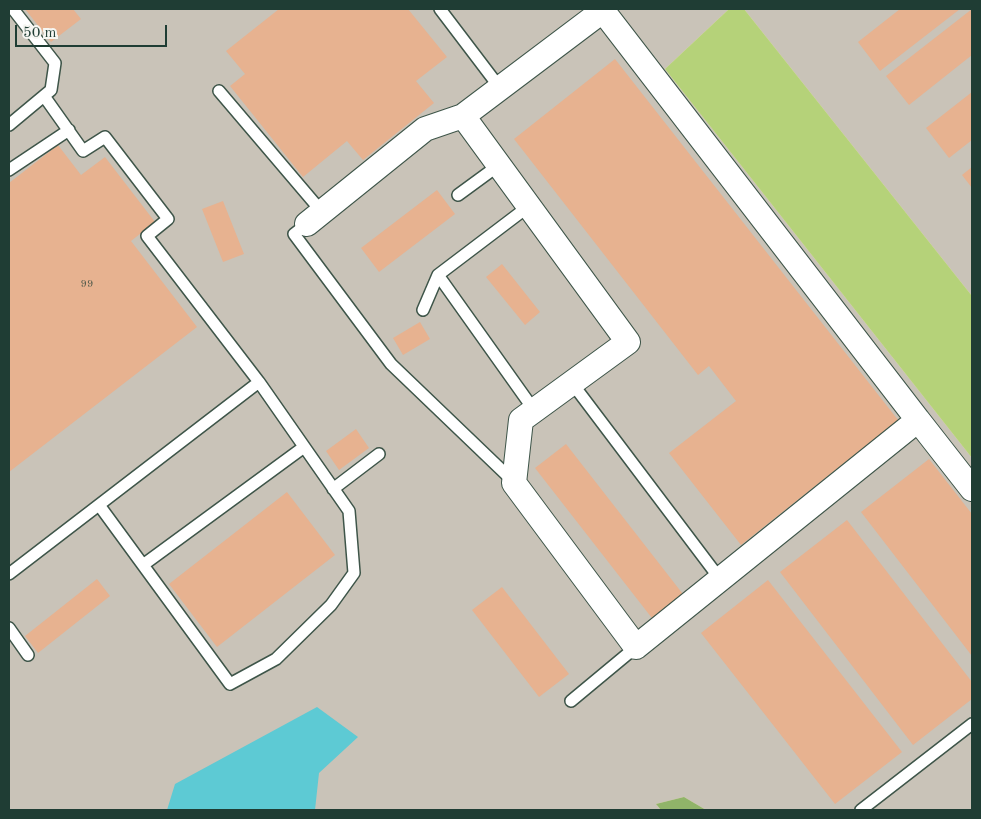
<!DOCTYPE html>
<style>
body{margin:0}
#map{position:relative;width:981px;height:819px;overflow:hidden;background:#eedebd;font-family:"Old Standard TT",serif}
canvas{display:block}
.frame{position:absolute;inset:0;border:10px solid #1f3d34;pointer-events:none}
.scale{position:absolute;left:15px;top:25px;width:152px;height:22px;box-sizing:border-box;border:2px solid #1f3d34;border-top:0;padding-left:6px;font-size:15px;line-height:18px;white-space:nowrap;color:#1f3d34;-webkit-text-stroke:4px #f6f6f2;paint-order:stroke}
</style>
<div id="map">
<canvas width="981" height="819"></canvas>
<div class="frame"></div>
<div class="scale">50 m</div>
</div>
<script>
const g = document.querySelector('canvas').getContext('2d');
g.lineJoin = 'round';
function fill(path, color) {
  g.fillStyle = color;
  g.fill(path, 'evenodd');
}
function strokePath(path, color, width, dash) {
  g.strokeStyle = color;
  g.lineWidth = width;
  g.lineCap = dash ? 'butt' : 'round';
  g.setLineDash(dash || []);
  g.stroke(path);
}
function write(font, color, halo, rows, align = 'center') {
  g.font = font + ' "Old Standard TT",serif';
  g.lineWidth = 4.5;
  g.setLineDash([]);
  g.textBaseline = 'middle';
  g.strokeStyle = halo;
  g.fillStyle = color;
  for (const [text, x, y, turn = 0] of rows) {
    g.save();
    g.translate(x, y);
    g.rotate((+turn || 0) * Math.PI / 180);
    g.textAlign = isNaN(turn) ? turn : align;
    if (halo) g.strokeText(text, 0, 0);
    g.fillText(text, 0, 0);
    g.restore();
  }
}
fill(new Path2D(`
 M9,9H729L665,69L972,458V810H706L684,797L656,804L661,810H9Z
 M744,9H972V296Z`), '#c9c3b8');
fill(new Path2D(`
 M729,9H744L972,296V458L665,69Z`), '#b5d279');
fill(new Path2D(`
 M684,797L706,810H661L656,804Z`), '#90b469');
fill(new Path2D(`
 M317,707L358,737L319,773L315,810H167L175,784Z`), '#5dcad4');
fill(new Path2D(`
 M25,9H73L81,19L51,42Z
 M279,9H408L447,57L416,81L434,103L363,160L347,141L303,177L230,86L245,74L226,51Z
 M900,9H960L880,71L858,42Z
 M972,9V55L909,105L886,76Z
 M615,59L898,420L741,545L669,453L736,401L709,366L698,375L514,139Z
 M972,92V140L949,158L926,128Z
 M58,145L81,175L105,157L155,222L131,241L197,327L9,472V183Z
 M972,167V188L962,175Z
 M437,190L455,214L379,272L361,248Z
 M223,201L244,254L223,262L202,209Z
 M502,264L540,312L525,325L486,277Z
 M420,322L430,339L403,355L393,338Z
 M356,429L369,448L339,470L326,451Z
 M566,444L686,598L655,622L535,468Z
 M929,459L972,514V656L861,512Z
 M287,492L335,555L217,647L169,584Z
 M847,520L972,682V699L913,745L780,572Z
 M97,579L110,596L38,653L25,636Z
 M768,580L902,752L835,804L701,633Z
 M502,587L569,674L539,697L472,610Z`), '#e7b290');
const lane = new Path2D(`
 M440,9L500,88
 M219,91L322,212
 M9,125L51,90L55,63L13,9
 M9,170L69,130
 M458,195L499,165
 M307,224L294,234L391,364L513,481
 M438,275L534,410
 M423,310L438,275L529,206
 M572,383L720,579
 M333,489L379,454
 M99,505L230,684L276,659L331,605L354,573L349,511L259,382
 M143,565L304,447
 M9,574L259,382L147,236L168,219L105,137L83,151L44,96
 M9,628L28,655
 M571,701L636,647
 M861,810L972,724`);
const street = new Path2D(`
 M463,116L628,342L521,420L514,483L636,647L918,420L603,11
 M307,224L425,129L463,116L605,9
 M918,420L972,489`);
strokePath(lane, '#3e5549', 14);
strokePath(street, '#3e5549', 26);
strokePath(lane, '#fff', 11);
strokePath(street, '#fff', 24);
write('11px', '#515a4b', null, [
 ["99",87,284]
]);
</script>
